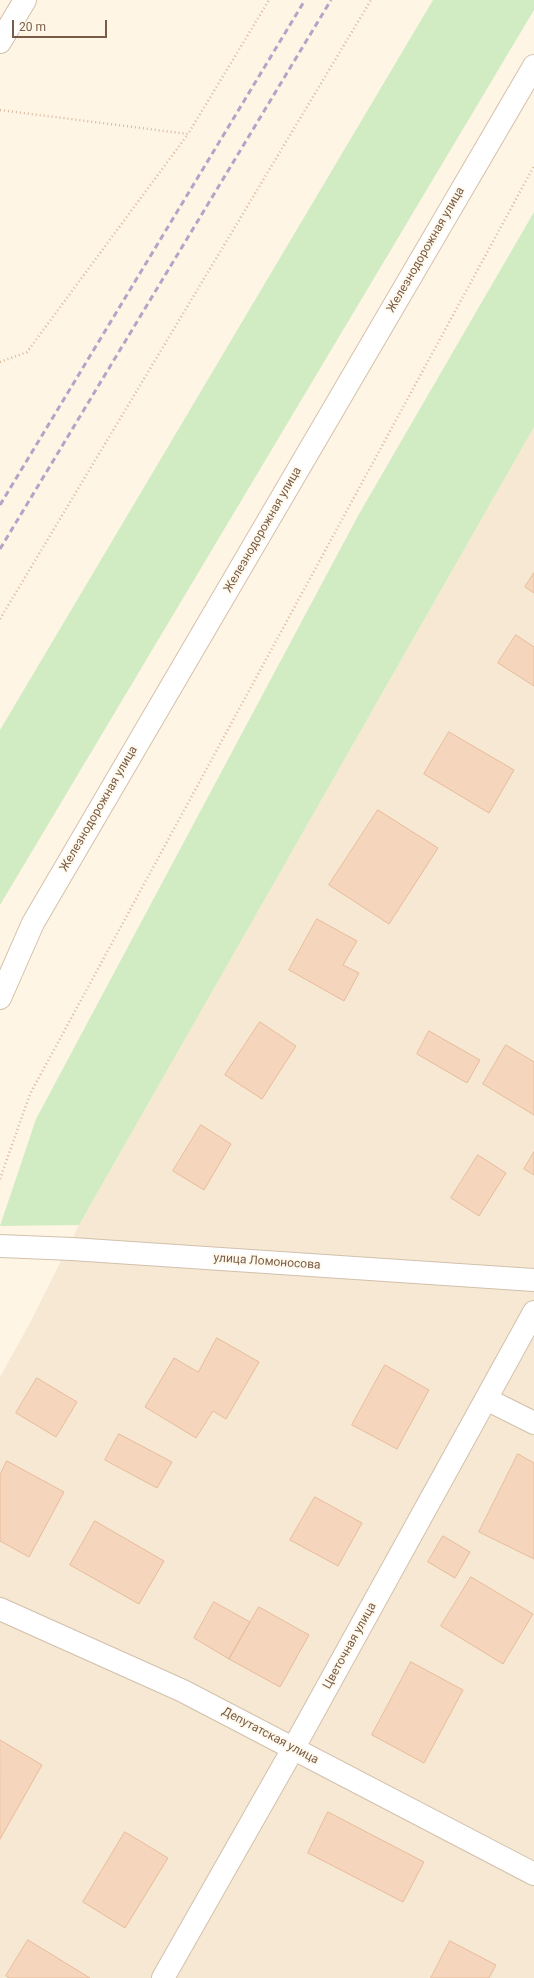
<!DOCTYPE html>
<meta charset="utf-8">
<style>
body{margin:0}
#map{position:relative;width:534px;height:1978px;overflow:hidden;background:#fef5e5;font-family:Roboto,sans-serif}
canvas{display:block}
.scale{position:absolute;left:12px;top:20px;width:95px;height:18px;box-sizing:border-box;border:2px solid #785c48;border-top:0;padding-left:5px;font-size:12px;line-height:14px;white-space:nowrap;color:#785c48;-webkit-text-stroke:3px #fff9ec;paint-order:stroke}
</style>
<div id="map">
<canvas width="534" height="1978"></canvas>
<div class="scale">20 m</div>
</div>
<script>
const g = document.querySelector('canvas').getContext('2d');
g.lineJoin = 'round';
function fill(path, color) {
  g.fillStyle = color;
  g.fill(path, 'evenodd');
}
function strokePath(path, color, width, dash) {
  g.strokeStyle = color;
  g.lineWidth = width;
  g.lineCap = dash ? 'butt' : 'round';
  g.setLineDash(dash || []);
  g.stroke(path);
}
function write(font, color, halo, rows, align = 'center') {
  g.font = font + ' Roboto,sans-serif';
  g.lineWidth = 3.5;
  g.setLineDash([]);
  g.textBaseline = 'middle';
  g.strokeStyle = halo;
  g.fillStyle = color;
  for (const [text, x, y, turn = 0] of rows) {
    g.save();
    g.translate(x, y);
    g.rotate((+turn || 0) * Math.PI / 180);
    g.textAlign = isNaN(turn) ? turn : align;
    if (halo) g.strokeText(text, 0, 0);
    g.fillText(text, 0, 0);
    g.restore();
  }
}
fill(new Path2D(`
 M534,427V1978H0V1377L30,1323L79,1225Z`), '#f6e8d3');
fill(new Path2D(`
 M433,0H534V10L0,905V730Z
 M534,212V427L79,1225L0,1226L36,1119L359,514Z`), '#d1ecc2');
const building = new Path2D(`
 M534,573V593L525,587Z
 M516,635L534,647V686L498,663Z
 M449,732L514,770L489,813L424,774Z
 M378,810L438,848L389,924L329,885Z
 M317,919L357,941L343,965L359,973L344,1001L289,970Z
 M260,1022L296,1046L262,1099L225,1075Z
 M429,1031L480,1060L467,1083L417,1054Z
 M506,1045L534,1062V1115L483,1084Z
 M201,1125L231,1144L204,1190L173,1171Z
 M534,1152V1175L524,1169Z
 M478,1155L506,1173L479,1216L451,1198Z
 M217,1338L259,1362L226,1419L213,1411L196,1438L145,1407L174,1358L198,1372Z
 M385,1365L429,1390L397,1449L352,1425Z
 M37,1378L77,1402L56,1437L16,1413Z
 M119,1434L172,1462L157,1488L105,1460Z
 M518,1454L534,1463V1559L479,1532Z
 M7,1461L64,1492L29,1557L0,1541V1475Z
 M315,1497L362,1523L338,1566L290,1540Z
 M95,1521L164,1561L139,1604L70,1565Z
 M443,1536L470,1552L455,1578L428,1562Z
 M471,1577L533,1614L503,1664L441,1626Z
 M214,1602L250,1622L229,1659L194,1638Z
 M259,1607L309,1635L280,1687L229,1659Z
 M411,1662L463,1690L424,1763L372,1735Z
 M0,1740L42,1765L0,1839Z
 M328,1812L424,1862L403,1902L308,1853Z
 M125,1832L168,1858L125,1928L83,1902Z
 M28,1940L90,1978H9L6,1976Z
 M450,1941L496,1965L489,1978H431Z`);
fill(building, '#f5d5bb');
strokePath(building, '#e8bc9a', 1);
const street = new Path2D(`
 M0,42L25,0
 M0,1246L72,1249L534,1280
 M486,1399L534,1423
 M0,1609L183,1691L534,1874
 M163,1978L293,1749L534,1312`);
const secondary = new Path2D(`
 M0,998L33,923L534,66`);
strokePath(street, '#d2c0ac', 24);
strokePath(secondary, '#d5c0aa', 24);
strokePath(new Path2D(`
 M0,110L188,134L269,0
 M0,362L27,352L188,134
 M0,619L371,0
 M0,1179L30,1094L534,166`), '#dab89d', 2.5, [1, 3]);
strokePath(street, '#fff', 22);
strokePath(secondary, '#fff', 22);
strokePath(new Path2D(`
 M0,505L305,0
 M0,549L331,0`), '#b9a2c8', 3, [6, 4]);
write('12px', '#785c48', '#fff9ec', [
 ["Железнодорожная улица",426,250,-60],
 ["Железнодорожная улица",263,530,-60],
 ["Железнодорожная улица",99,809,-60],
 ["улица Ломоносова",267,1262,4],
 ["Цветочная улица",350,1646,-61],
 ["Депутатская улица",270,1736,28]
]);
</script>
